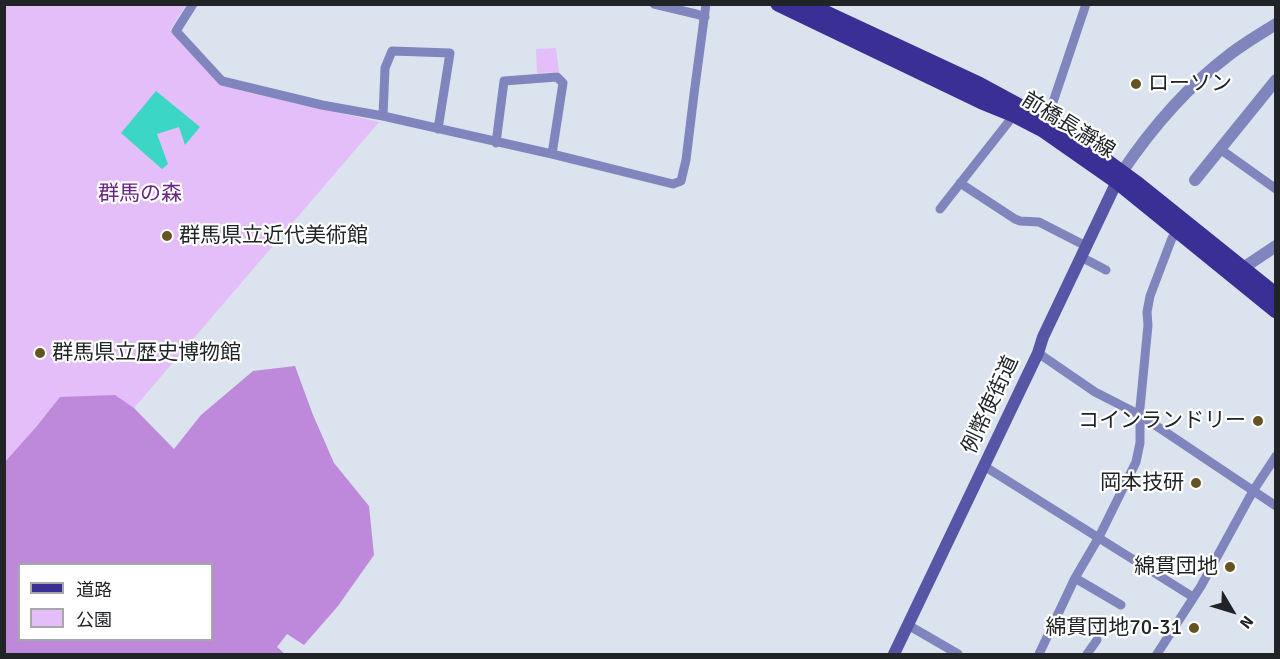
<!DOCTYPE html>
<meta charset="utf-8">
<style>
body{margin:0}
#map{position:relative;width:1280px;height:659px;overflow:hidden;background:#dbe4ee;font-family:Signika,"Noto Sans JP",sans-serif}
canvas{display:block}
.frame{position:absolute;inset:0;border:6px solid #202427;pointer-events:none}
.legend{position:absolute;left:18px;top:563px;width:195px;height:78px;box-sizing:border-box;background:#fff;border:2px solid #a6a7a9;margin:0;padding:8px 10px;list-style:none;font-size:18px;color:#202427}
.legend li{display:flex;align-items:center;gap:12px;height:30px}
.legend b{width:30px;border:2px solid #a6a7a9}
.north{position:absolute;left:1202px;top:581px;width:60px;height:60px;-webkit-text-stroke:4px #fff;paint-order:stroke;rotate:128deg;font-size:16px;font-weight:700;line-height:24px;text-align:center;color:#202427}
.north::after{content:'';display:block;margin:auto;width:21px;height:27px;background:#202427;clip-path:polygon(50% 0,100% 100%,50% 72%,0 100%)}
</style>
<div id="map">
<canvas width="1280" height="659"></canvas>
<div class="frame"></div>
<ul class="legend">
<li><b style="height:8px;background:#3a2f94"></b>道路</li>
<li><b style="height:16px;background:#e3bef8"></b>公園</li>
</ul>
<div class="north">N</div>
</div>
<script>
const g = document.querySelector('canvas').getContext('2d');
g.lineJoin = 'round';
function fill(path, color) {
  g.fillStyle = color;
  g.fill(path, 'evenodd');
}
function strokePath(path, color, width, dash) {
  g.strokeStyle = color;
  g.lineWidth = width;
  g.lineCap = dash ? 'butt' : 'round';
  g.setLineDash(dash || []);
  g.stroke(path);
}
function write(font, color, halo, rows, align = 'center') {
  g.font = font + ' Signika,"Noto Sans JP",sans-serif';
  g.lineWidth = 4.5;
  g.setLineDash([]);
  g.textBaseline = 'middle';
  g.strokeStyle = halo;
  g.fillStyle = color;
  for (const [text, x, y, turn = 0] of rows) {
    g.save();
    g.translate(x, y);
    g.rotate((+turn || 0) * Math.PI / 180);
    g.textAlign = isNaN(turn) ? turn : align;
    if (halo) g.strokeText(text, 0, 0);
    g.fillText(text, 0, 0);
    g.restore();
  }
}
fill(new Path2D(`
 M5,5H186L170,30L220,85L379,122L134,408L5,551Z
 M556,48L559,72L537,73L536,49Z`), '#e3bef8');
fill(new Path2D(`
 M295,366L313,415L334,463L369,506L374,555L338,606L304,645L287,634L277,647L285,654H5V462L37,426L60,397L115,395L134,408L174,449L201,415L253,371ZM20,564H212V640H20Z`), '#be89da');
fill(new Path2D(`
 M156,91L200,127L185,145L179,127L157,134L168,164L162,169L121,133Z`), '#3cd6c6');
strokePath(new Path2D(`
 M193,4L176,31L222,81L322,105L383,116L552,154L673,184L681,181L686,160L694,94L706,4
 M654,4L696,14L705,17
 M383,116L385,68L392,51L450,53L438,129
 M1047,120L1086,4
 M496,143L504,81L557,77L563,83L552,154
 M1220,149L1276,189
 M960,183L1015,219L1020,221L1039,222L1086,246
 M940,209L1014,115
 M1081,257L1106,270
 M1038,353L1095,392L1140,415L1276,506
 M984,466L1193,597
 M1075,578L1121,605
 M908,625L958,654
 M1039,654L1075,578L1099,537L1136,462L1140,443V408L1148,325L1147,312L1150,296L1172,238L1179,233
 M1087,654L1097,640
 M1157,654L1201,586L1253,491L1276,456`), '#8185bd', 9);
strokePath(new Path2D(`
 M1122,172C1151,129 1187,87 1229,55C1243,44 1260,34 1276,24
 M1195,180L1276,80
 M1243,268L1276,246`), '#8185bd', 12);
strokePath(new Path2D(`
 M894,654L1038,353L1043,337L1120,175`), '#5655a6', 12);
strokePath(new Path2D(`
 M778,4L982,102L1014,115L1043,130L1116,181L1276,311
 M807,4L979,84L1064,130L1138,184L1276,295`), '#3a2f94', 15);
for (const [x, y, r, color] of [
 [1136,84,6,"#665321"],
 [167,236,6,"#665321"],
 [40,353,6,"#665321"],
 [1258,421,6,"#665321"],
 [1196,483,6,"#665321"],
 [1230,567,6,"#665321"],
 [1194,628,6,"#665321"]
]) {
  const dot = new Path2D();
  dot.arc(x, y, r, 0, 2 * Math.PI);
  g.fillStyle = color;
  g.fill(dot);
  strokePath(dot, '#fff', 2);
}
write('21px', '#202427', '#fff', [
 ["ローソン",1148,84,"left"],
 ["群馬県立近代美術館",179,236,"left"],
 ["群馬県立歴史博物館",52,353,"left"],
 ["コインランドリー",1246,421],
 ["岡本技研",1184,483],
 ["綿貫団地",1218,567],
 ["綿貫団地70-31",1182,628]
], 'right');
write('21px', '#202427', '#fff', [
 ["前橋長瀞線",1068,126,32],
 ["例幣使街道",991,405,-65]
]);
write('21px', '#662584', '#fff', [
 ["群馬の森",140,194]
]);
</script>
